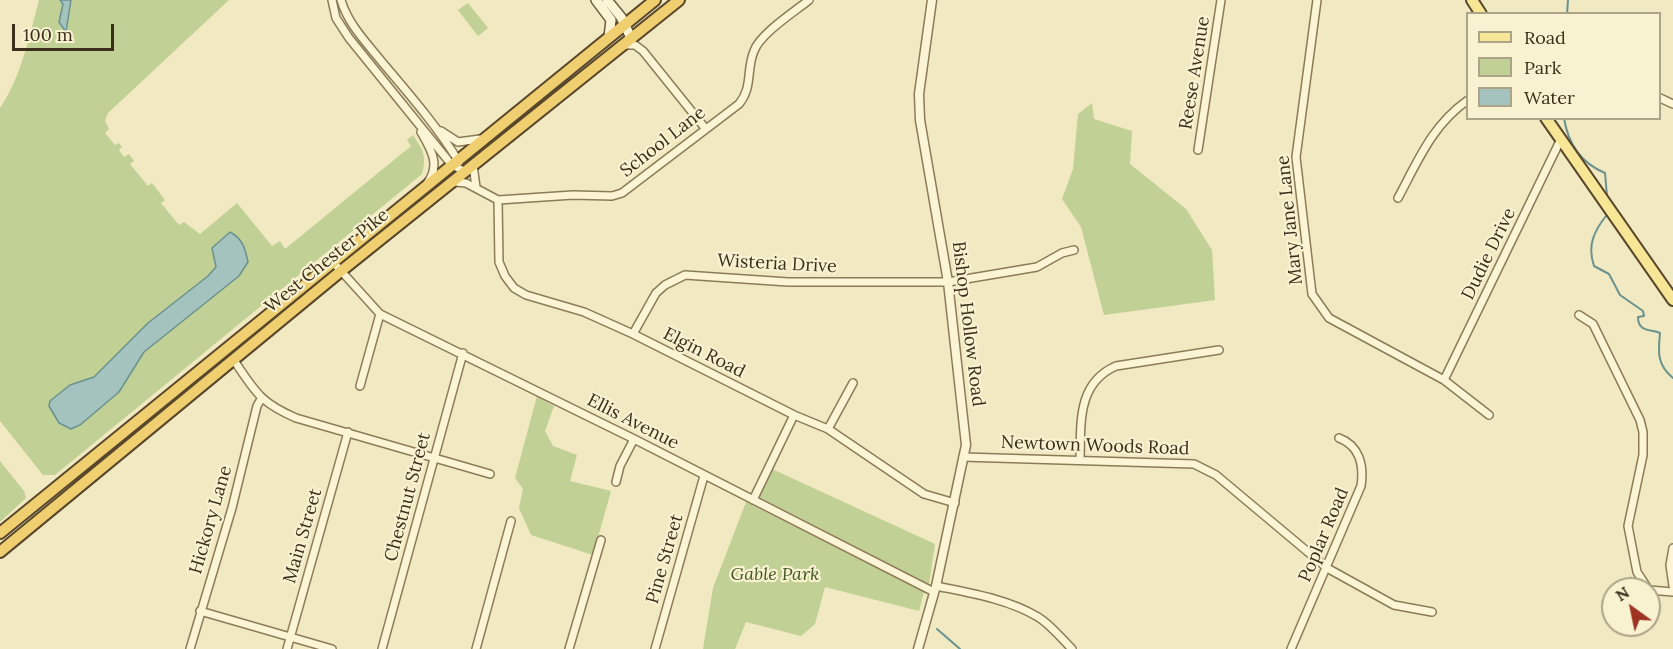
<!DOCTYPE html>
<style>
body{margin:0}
#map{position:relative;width:1673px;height:649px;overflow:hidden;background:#f1e9c1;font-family:Lora,serif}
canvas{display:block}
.legend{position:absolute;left:1466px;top:12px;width:195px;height:108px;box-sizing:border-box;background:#f8f2d1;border:2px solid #aca489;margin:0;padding:8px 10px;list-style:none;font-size:18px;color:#3b2f1c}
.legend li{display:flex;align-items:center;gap:12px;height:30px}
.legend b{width:30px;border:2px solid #aca489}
.north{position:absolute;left:1601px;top:577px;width:60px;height:60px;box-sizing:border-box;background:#f8f2d1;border:2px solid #aca489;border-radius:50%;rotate:327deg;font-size:16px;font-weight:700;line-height:24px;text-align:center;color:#3b2f1c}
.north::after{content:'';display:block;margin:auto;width:21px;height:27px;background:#9f3323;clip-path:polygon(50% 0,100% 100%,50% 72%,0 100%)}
.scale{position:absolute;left:12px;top:24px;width:102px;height:27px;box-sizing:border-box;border:3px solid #3b2f1c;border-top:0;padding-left:8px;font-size:18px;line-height:21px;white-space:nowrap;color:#3b2f1c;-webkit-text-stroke:4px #f8f2d1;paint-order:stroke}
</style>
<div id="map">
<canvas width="1673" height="649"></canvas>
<ul class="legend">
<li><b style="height:8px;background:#f7e696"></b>Road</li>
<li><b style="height:16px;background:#c1d094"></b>Park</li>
<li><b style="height:16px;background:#a4c3be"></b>Water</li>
</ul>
<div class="north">N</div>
<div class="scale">100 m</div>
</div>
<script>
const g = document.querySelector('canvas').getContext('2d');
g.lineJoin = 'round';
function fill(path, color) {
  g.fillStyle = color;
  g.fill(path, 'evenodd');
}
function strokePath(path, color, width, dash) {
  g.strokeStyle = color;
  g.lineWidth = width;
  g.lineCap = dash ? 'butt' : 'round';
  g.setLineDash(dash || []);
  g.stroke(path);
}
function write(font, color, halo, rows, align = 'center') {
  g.font = font + ' Lora,serif';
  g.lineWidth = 4.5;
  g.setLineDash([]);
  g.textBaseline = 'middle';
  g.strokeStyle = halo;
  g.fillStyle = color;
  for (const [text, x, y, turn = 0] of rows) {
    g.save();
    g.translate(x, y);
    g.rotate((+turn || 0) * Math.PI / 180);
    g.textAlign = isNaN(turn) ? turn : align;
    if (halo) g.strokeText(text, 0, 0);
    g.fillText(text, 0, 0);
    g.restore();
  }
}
fill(new Path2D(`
 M39,0H229L108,113L105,121L109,129L105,133L115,145L119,143L122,147L119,150L124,157L129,154L134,161L130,164L148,186L152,183L165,200L161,203L179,225L184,222L200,234L237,203L272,246L280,241L285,249L411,146L407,140L413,135C423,150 427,156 422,174L55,475H43L0,421V108C22,75 29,37 39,0Z
 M468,3L488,28L478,36L458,10Z
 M1092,103L1094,119L1132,131L1130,164L1186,209L1212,250L1215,300L1104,315L1081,227L1062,199L1073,169L1078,114Z
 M537,396L554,406L545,431L553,446L577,455L570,481L611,491L593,555L531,535L519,508L523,489L515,478Z
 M0,461L24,491L26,498L0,522Z
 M772,469L935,544L929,584L759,497Z
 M746,502L924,592L919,611L825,587L815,624L801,636L746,622L735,649H703L713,588Z`), '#c1d094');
const water = new Path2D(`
 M60,0H71L66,32L59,22L63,4Z
 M230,232C243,239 245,248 248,262L239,276L144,352L119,392L80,425L71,429L59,423L49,406L50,401L70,385L94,377L148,323L208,276L216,267L212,248Z`);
fill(water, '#a4c3be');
strokePath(water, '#6a928e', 1.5);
strokePath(new Path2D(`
 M1567,14L1568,0
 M1564,118C1568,144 1581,163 1605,173L1607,196
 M1606,216C1594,231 1587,246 1594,266L1609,274L1620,295L1643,311L1644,316L1638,317C1638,332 1650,329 1660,333C1658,352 1657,365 1673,378
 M937,629L960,649`), '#6a928e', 2);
const minor = new Path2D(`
 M332,0L336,18L349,38L451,164L465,172
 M341,0C348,24 366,42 382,62C409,94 437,126 459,162
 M1317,0L1296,157L1312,294L1329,318L1444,380L1489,415
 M623,45H635L643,51L705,128
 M1660,98L1673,104
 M441,131L458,142L480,139
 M421,132C430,148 441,164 428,182
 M1198,150L1221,0
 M473,165L476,187
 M455,182L466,183L498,200L573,195L612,196L622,193L739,104C753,87 746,70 754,51C760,34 794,12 809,0
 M1398,198C1418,161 1432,125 1468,100
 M498,200L499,262L505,276L514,288L526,295L584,312L633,334L794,415L828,429L924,494L955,503
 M333,262L380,314L634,439L934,592
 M1579,315L1593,324L1640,420L1643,432V455L1628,526L1637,572L1648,589
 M633,334L656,293L665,285L685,275L788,282H948L1037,267L1062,253L1074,250
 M233,359C255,391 259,402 296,418L490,474
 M1444,380L1560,141
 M360,386L380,314
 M828,429L853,383
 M963,457L1194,464L1216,475L1327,568L1394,605L1432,612
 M1080,459C1081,423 1077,383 1116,366L1219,350
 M616,482L620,466L634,439
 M753,500L794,415
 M1673,548L1670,565L1673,586
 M936,586C970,593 1008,599 1038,617C1051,625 1061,638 1072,649
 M1649,590L1673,592
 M200,611L332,649
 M190,649L232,508L257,406L261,399
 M287,649L348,432
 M382,649L463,353
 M476,649L511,521
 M569,649L601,540
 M655,649L704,476
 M1291,649L1361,486C1364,466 1360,446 1339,438`);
const tertiary = new Path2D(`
 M918,649L936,586L966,445L948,282L920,120L919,94L932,0`);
const secondary = new Path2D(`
 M596,0L611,20L609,37
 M607,0L621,17L631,38`);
const primary = new Path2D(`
 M1472,0L1481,14
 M1546,118L1673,300`);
const trunk = new Path2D(`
 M0,533L655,0
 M0,552L341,271L679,0`);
strokePath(minor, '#8c7b57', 10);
strokePath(tertiary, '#8c7b57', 11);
strokePath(secondary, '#6e5b3a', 12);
strokePath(primary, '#59472c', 14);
strokePath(trunk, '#59472c', 14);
strokePath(minor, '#fbf5d5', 7);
strokePath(tertiary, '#fbf5d5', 8);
strokePath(secondary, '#fbf5d5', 9);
strokePath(primary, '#f7e696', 10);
strokePath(trunk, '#efcf70', 10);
write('18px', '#3b2f1c', '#f8f2d1', [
 ["Reese Avenue",1195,73,-81],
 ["School Lane",663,142,-38],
 ["Mary Jane Lane",1290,220,-96],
 ["Dudie Drive",1489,254,-64],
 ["West Chester Pike",327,261,-39],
 ["Wisteria Drive",777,264,3],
 ["Bishop Hollow Road",968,324,83],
 ["Elgin Road",704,353,27],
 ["Ellis Avenue",633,422,27],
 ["Newtown Woods Road",1095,446,2],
 ["Chestnut Street",408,497,-75],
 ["Hickory Lane",211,520,-74],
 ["Poplar Road",1324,535,-67],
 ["Main Street",303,536,-74],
 ["Pine Street",665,559,-74]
]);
write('italic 18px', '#435822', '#f8f2d1', [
 ["Gable Park",775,575]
]);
</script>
